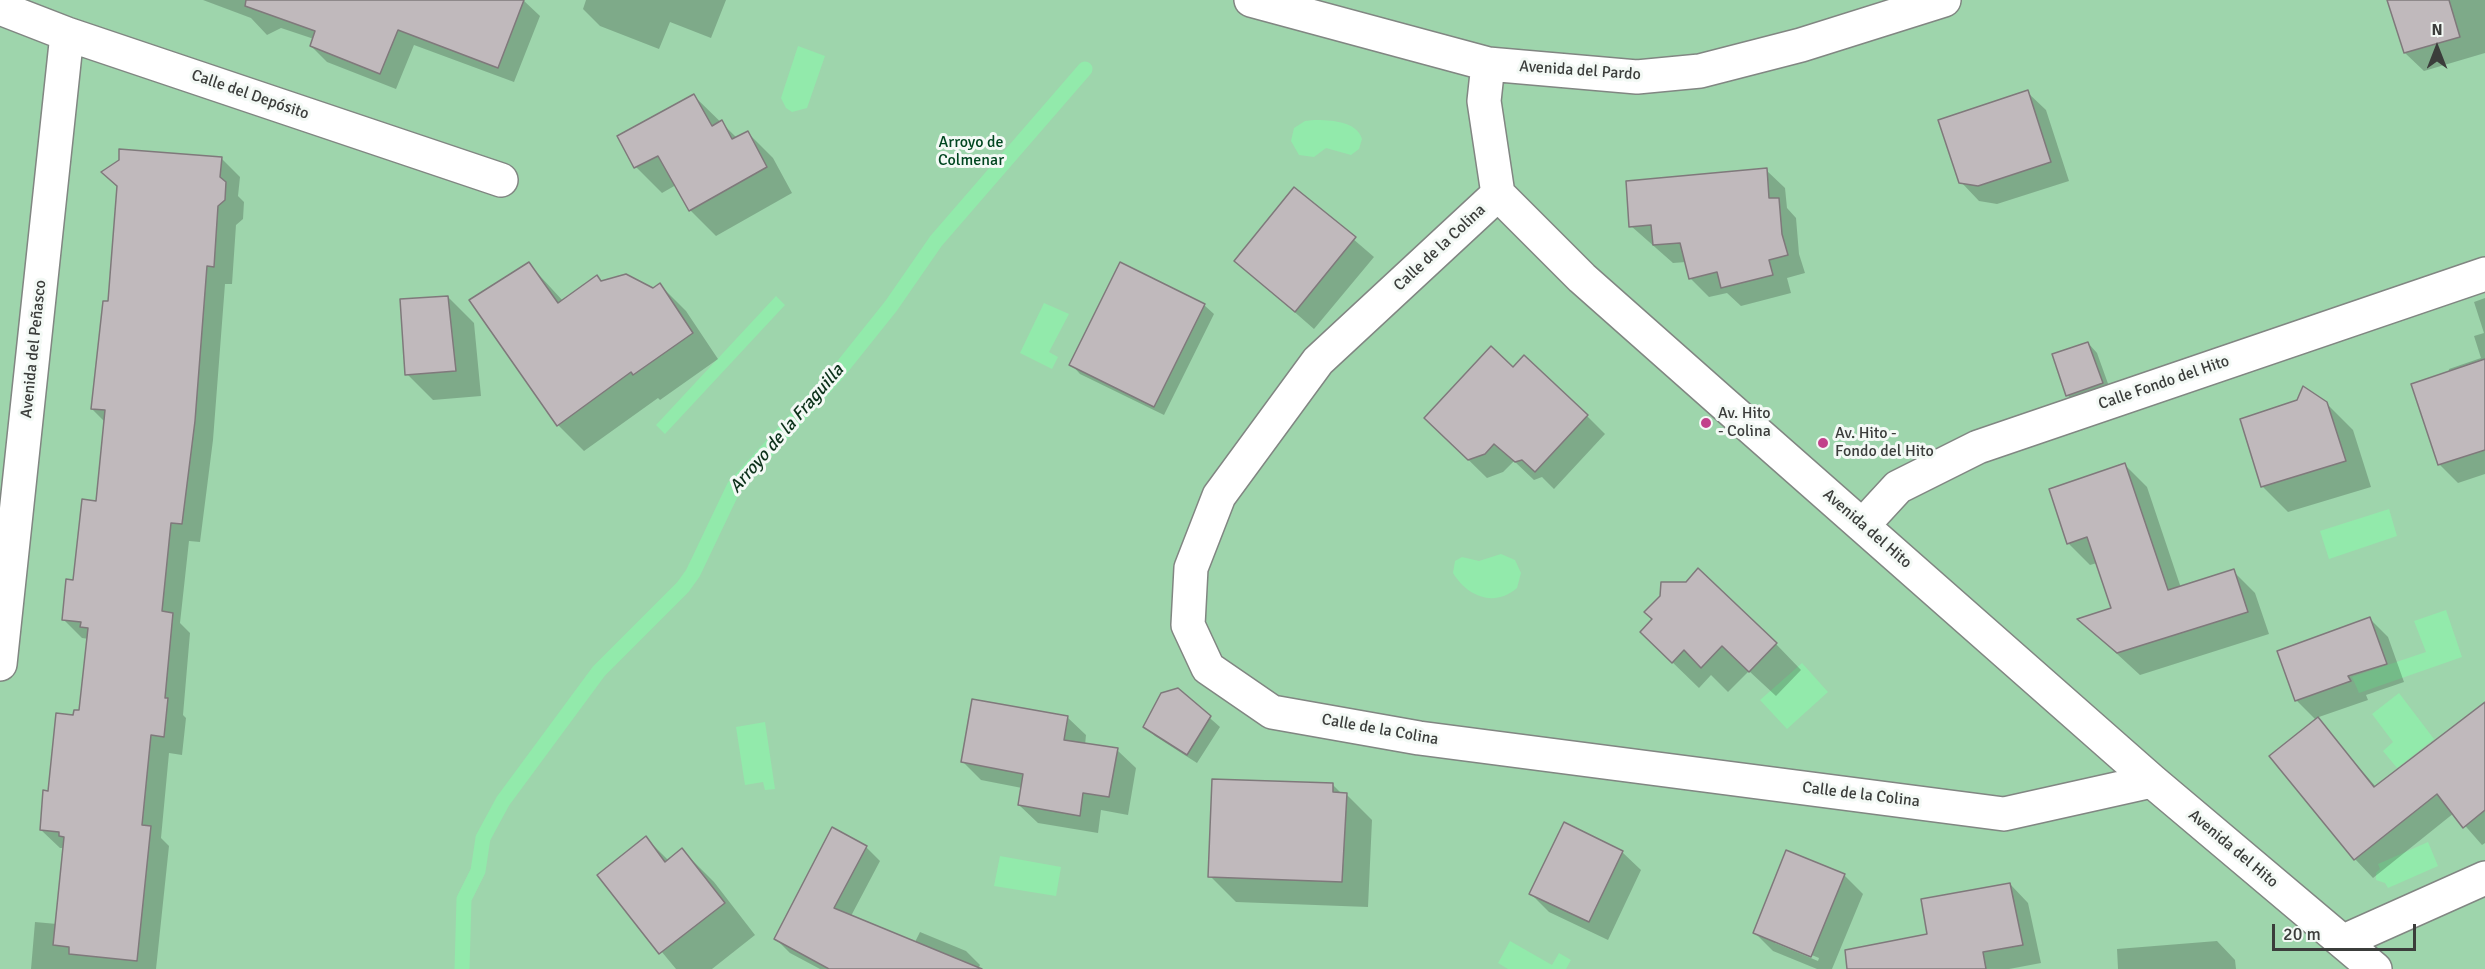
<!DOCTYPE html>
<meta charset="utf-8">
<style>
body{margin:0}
#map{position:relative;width:2485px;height:969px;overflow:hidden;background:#e6ece7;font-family:Signika,sans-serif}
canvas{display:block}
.north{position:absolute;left:2407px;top:18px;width:60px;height:60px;-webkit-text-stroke:4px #f3f9f5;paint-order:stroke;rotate:0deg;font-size:16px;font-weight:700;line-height:24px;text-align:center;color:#3b3d3b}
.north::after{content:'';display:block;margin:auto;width:21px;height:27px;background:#3b3d3b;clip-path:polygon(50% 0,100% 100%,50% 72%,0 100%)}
.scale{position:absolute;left:2272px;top:924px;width:144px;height:27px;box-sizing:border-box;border:3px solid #3b3d3b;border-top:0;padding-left:8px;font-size:18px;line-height:21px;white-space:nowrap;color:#3b3d3b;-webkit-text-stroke:4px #f3f9f5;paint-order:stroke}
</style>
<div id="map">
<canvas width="2485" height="969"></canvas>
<div class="north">N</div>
<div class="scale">20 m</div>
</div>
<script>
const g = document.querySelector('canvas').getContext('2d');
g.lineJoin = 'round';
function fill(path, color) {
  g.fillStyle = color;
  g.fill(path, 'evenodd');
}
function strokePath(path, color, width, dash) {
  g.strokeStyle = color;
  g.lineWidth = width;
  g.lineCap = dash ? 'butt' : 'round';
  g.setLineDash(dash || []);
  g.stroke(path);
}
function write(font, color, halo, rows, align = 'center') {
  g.font = font + ' Signika,sans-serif';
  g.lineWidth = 6;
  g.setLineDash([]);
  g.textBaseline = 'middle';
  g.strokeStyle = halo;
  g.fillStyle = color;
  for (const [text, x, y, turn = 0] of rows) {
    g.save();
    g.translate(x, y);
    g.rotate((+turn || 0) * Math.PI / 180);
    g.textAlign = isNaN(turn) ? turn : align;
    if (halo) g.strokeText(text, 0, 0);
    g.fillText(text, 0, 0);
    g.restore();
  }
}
fill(new Path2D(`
 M0,0H2485V969H0Z`), '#9ed5ac');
fill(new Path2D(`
 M798,46L825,56L807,108L792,112L786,108L781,98Z
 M1314,120C1330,120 1357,121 1362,139L1359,149L1351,155L1326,148L1314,157L1299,155L1291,141L1294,128L1305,121Z
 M776,296L785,305L665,434L656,425Z
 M1044,303L1069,314L1049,352L1058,357L1052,369L1020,353Z
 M2389,509L2397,536L2329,559L2320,531Z
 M1501,554L1515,560L1521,573L1517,588C1494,608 1467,596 1453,573L1455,561L1462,557L1479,561Z
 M2446,610L2462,657L2359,693L2352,677L2426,652L2414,621Z
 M1802,663L1828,692L1787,729L1760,700Z
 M2399,693L2434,739L2397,768L2383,751L2393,742L2372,714Z
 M765,722L775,789L765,790L763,782L745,785L736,727Z
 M2428,842L2438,866L2388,888L2385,883L2376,880V873L2380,869L2378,864Z
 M1000,856L1061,867L1056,896L994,886Z
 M1510,941L1552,965L1559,953L1571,960L1566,969H1508L1498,963Z`), '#92eaab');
fill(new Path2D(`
 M203,0H523L540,16L514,82L414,45L396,89L327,62L311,46L314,39L281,28L267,35L251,18Z
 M586,0H726L711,38L670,22L659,49L600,26L583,9Z
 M2389,0H2485V53L2424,71L2405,53Z
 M2027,92L2046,110L2069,181L1997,204L1979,201L1961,182Z
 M694,96L737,138L748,133L773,158L792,193L716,236L690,210L676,185L662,193L636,167Z
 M221,158L240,177L238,196L244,202L243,219L236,225L232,284H225L213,440L200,542L189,541L180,623L190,633L183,715L186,718L182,755L169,753L161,838L169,846L156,969H31L35,922L57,924L64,848H60L41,830L50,792L74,716L81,712L89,639L82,638L63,619L98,502L105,422L92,409L109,303L118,188L103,173Z
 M1766,170L1785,188L1787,208L1796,218L1799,254L1805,273L1787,278L1791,293L1741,306L1727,293L1709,297L1691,279L1686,262L1673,263L1631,226Z
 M1295,189L1374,257L1314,329L1236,261Z
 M529,264L563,301L602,282L653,290L660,285L686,311L718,359L660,400L658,398L584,451L558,425Z
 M448,297L474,323L481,396L433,400L407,374Z
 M2485,298V474L2458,483L2439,464L2449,369L2481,358L2474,336L2484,333L2474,302Z
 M1204,305L1214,314L1164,415L1080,374L1071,364Z
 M2088,343L2097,353L2111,392L2077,404L2067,395Z
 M1514,369L1587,416L1605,434L1554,489L1542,477L1534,480L1514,461L1503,472L1487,478L1444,436Z
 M2326,403L2353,430L2371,487L2288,512L2262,486Z
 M2125,465L2147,487L2181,588L2233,571L2255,593L2269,634L2140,675L2080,620L2113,609L2097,563L2090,565L2068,543Z
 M1662,597L1776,644L1801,670L1776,696L1749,671L1728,692L1711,675L1699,688L1668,658L1654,619Z
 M2370,619L2388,637L2404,682L2366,695L2368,700L2316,718L2376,787L2485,704V843L2482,845L2454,813L2373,878L2355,859L2316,720L2296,700Z
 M1178,690L1220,727L1197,763L1155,736L1145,727Z
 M1067,717L1086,735L1085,745L1117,750L1136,768L1128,815L1101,810L1098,833L1038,823L1019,805L1022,788L981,780L963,762Z
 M1333,785L1342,794H1346L1372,820L1368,907L1236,902L1210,876Z
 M646,838L669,861L682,850L714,882L755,935L712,969H676L599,876Z
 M866,847L880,861L851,916L915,942L920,932L966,951L980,965L978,969H820L790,953L776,939Z
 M1622,852L1641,870L1608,940L1549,912L1530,893Z
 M1844,875L1863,894L1832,969H1817L1773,951L1754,932ZM1775,940L1819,958L1818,961L1775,943Z
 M2010,884L2028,903L2041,963L2009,969H1909L1928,936Z
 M2217,941L2235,960L2236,969H2118L2117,949Z`), '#0003');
strokePath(new Path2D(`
 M462,969L464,899L478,871L483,838L503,801L599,671L683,587L693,573L734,487L835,376L891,306L936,241L1085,69`), '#92eaab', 15);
const building = new Path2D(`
 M246,0H524L498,68L398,30L380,74L310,46L315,31L245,6Z
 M2387,0H2449L2460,37L2404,53Z
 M2028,90L2051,162L1978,186L1959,183L1938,120Z
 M694,94L712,126L722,120L732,139L748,131L767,167L689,211L658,156L634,168L617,136Z
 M119,149L222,157L220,177L226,182L225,200L218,206L214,267L207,266L195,421L182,524L171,523L162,611L173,613L165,698H168L164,737L151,735L142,825L151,826L137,961L69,954V947L53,945L64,837L59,836V832L40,830L43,790L48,791L56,713L73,715L74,710H79L88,628L80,627L81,622L62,620L66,579L73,580L82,499L96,501L105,410L91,409L103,301H108L117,186L101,172L119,160Z
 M1767,168L1769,198H1779L1782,234L1788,255L1769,260L1773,275L1721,288L1717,272L1689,279L1680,243L1653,245L1651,225L1629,227L1626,181Z
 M1294,187L1356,237L1295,312L1234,261Z
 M529,262L558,303L597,275L601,281L626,274L653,288L660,283L693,333L633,375L631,372L557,426L469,300Z
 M1120,262L1205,304L1154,407L1069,365Z
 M448,296L456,371L405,375L400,299Z
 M2088,342L2103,383L2066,396L2052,354Z
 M1491,346L1513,367L1524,355L1588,415L1535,472L1522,460L1515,462L1494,444L1485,454L1468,460L1424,418Z
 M2485,359V450L2438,465L2411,384Z
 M2303,386L2327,402L2346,461L2261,487L2240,419L2297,400Z
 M2125,463L2168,590L2234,569L2248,612L2117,653L2077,619L2111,608L2087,537L2067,544L2049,489Z
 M1698,568L1777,643L1749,672L1722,646L1701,668L1684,650L1672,663L1640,632L1652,619L1644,612L1660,596L1661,582H1686Z
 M2370,617L2387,664L2348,676L2351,681L2295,701L2277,651Z
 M1178,688L1211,716L1187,755L1143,727L1161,693Z
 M972,699L1068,716L1064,740L1118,748L1109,797L1083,793L1080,816L1018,805L1023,774L961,762Z
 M2485,702V810L2463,828L2437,794L2354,860L2269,756L2318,717L2374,787Z
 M1212,779L1333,783V792L1347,793L1342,882L1208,877Z
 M1564,822L1623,851L1589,922L1529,894Z
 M832,827L867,846L834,908L982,969H829L774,939Z
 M646,836L665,862L682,848L725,903L659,954L597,875Z
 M1786,850L1845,874L1811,957L1753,933Z
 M2010,883L2023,945L1983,952L1986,969H1847L1845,950L1927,934L1921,899Z`);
fill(building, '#c0b9bc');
strokePath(building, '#7f797b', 1.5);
const minor = new Path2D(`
 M1251,0L1488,64L1637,77L1700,71L1801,45L1944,0
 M0,8L67,34L501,180
 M1488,64L1484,101L1498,194L1582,278L1722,402L2152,781L2375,969
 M1498,194L1318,361L1219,496L1191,568L1188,625L1208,668L1272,712L1419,738L2004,814L2152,781
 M1863,525L1898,487L1978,447L2485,274
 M0,664L67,34
 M2344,941L2485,878`);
strokePath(minor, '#818682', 36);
strokePath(minor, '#fff', 33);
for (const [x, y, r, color] of [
 [1706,423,6,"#c2418b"],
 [1823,443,6,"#c2418b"]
]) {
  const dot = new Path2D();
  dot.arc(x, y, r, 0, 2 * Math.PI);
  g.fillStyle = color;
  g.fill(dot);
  strokePath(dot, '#f3f9f5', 2);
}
write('16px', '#3b3d3b', '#f3f9f5', [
 ["Avenida del Pardo",1580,71,4],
 ["Calle del Depósito",250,95,19],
 ["Calle de la Colina",1440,248,-43],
 ["Avenida del Peñasco",34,349,-84],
 ["Calle Fondo del Hito",2164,383,-19],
 ["Avenida del Hito",1867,529,41],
 ["Calle de la Colina",1380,730,10],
 ["Calle de la Colina",1861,795,7],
 ["Avenida del Hito",2233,849,40]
]);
write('16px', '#004620', '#f3f9f5', [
 ["Arroyo de",971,143],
 ["Colmenar",971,161]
]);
write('16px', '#3b3d3b', '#f3f9f5', [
 ["Av. Hito",1718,414],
 ["- Colina",1718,432],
 ["Av. Hito -",1835,434],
 ["Fondo del Hito",1835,452]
], 'left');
write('italic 18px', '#0c311a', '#f3f9f5', [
 ["Arroyo de la Fraguilla",787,429,-49]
]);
</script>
